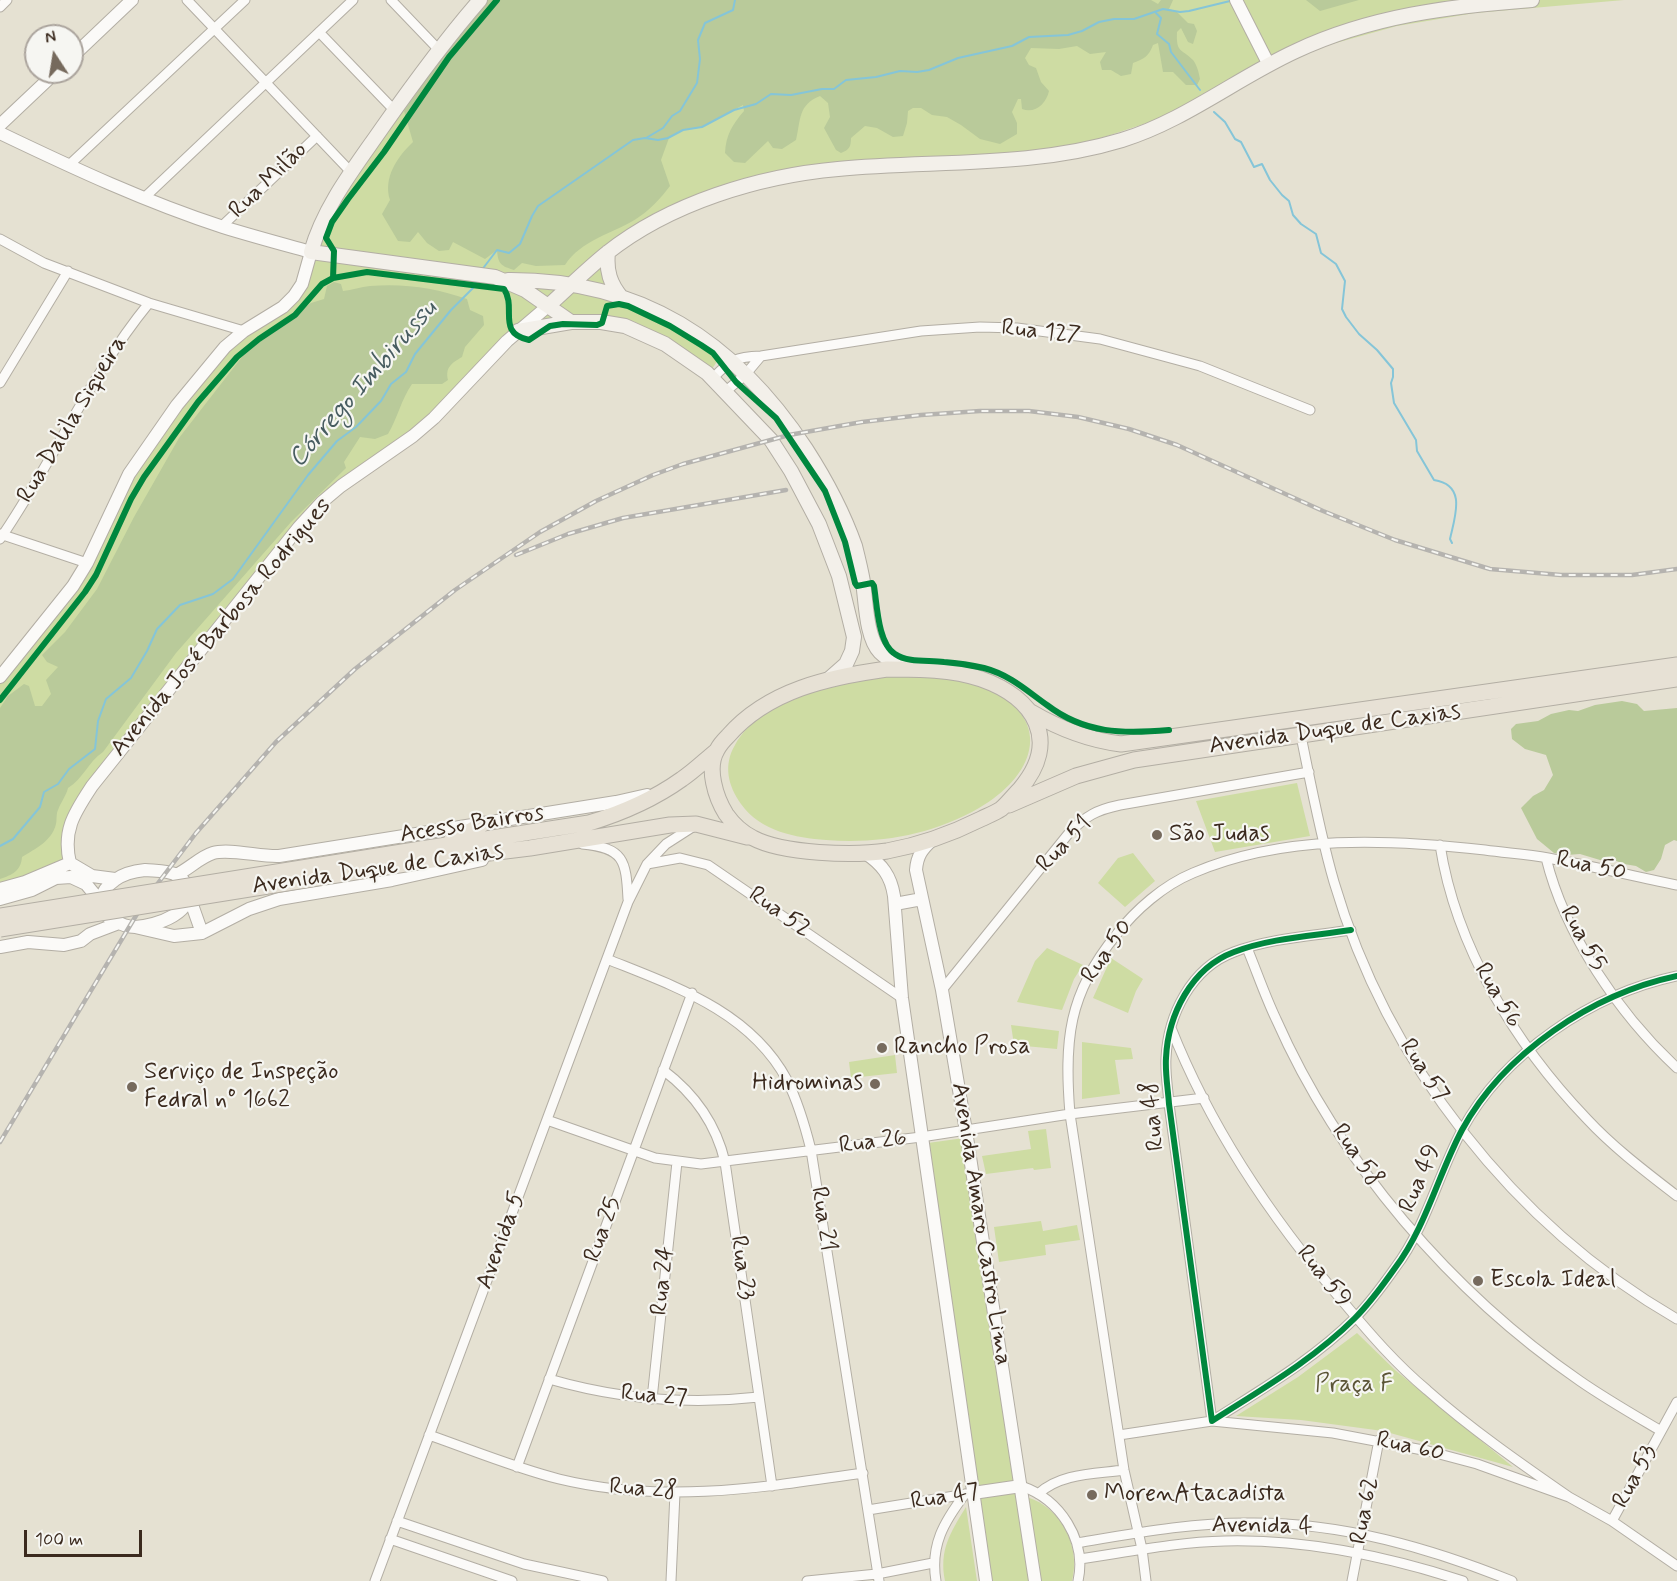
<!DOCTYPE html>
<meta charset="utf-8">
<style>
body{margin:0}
#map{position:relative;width:1677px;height:1581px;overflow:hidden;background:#e5e1d2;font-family:Mynerve,sans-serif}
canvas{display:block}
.north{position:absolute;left:24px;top:24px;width:60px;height:60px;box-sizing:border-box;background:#f6f6f2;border:2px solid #aba49d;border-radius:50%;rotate:348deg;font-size:16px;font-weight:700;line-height:24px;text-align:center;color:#3b2a1e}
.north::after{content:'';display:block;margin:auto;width:21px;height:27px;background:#766a5d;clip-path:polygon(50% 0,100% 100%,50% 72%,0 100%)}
.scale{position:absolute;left:24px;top:1530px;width:118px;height:27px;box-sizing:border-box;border:3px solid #3b2a1e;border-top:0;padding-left:8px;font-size:18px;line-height:21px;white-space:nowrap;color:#3b2a1e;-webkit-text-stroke:4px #f6f6f2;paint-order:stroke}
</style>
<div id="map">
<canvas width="1677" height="1581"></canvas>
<div class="north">N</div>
<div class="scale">100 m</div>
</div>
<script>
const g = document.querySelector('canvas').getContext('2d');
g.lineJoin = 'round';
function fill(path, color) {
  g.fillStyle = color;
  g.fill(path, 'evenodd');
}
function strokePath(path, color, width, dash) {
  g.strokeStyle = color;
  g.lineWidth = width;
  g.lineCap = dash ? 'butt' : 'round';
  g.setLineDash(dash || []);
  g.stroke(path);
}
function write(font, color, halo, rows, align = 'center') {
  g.font = font + ' Mynerve,sans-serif';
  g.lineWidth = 4.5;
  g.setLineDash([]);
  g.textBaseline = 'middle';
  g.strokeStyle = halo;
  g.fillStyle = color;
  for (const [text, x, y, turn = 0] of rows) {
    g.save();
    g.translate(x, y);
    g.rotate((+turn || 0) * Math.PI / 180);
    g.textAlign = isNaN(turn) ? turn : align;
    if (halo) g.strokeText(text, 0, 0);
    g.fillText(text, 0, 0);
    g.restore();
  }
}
fill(new Path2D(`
 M475,0H1624L1475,13L1397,26L1325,46L1153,121L1092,141L1061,148L1022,153L873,162L695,200L575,278L534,274L502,275L313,249L327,215Z
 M609,256L610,267L627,302L668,321L720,357L712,369L665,338L635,322L618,317L603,316L516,335L469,383L320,507L90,790L61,861L0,887V679L71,590L127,479L222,352L280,311L311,257L574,286Z
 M886,676C919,676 959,674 989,689C1056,722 1033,777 979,808C932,835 880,844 826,840C796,838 760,831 741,804C728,786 723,765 735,745C762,697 835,683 886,676Z
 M1297,783L1310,836L1215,852L1196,801Z
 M1133,853L1155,881L1125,907L1098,883L1118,858Z
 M1047,948L1083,965L1074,979L1062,1010L1017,1002L1035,961Z
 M1111,958L1143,979L1136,991L1128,1013L1093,998Z
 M1011,1025L1059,1031L1057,1049L1014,1045Z
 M1082,1042L1131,1048L1133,1059L1115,1060L1120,1094L1082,1099Z
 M895,1055L897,1073L851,1078L849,1062Z
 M1046,1129L1051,1168L1034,1170L1033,1168L986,1174L982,1156L1031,1149L1028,1131Z
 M964,1138L1033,1581H988L928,1143Z
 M1041,1221L1043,1231L1077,1225L1080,1240L1045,1245L1046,1255L999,1262L994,1227Z
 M1357,1333L1395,1370L1513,1467L1383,1431L1301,1420L1236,1416L1298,1377Z
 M1027,1497C1062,1508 1081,1547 1072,1581H1039Z
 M966,1507L977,1581H945C939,1550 950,1533 966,1507Z`), '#cedca3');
fill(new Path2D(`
 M487,0H1151L1158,4L1161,0H1173L1169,9L1176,11L1188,23L1194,24L1197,31L1193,44L1188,42L1181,28L1177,32C1176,53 1181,48 1193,60C1197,65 1199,73 1200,79L1197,85H1186L1173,72H1163L1158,43L1153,45C1149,56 1144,59 1133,63L1131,74L1121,76L1111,70H1102L1100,62L1106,52L1090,54L1077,46L1059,49L1031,48L1025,58L1029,65L1036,68L1041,82L1049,91C1046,104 1035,114 1022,109L1021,99H1018L1012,112L1017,123V134L1000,144L980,139L961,125L947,117L932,115L921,108H913L908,111L907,123L903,136L893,137L877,128L865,126L851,138C851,147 849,150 841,153L836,150L824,128L830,117L828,103L820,96C798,105 801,119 796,140L782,149L773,148L768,141L745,163L734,162L725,153C726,135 732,125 744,111L743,105L702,127L683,130L669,138L661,160L670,186C660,199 650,210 636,219C612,234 581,240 565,265L536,266L522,263L514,270C501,266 498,264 497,250L485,259L453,242L449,250L439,251L427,243L418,232L410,242L398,241L382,214L390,200C383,178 397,157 413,142L404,111L467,21Z
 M1306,0H1359L1320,11Z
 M334,282L341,284L343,291C352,290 361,287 370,286C404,283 436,288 467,299L470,310L483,316L484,325L465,347L462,357C452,363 445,367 448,380L442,384H412C401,400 398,417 388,434L375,439L360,437L344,462L346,468L291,522L176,653L103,752C88,762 83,779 68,788C66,796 61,802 58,810C56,814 57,820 56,824C52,841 35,849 22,857C21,871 12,875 0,879V708L8,696L24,684L29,686L35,706H42L51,694L46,680L58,667L47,662L42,655L65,632L97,589L134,517L179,438L245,353L311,303L324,299L327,286Z
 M1622,701L1637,704L1644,711L1677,708V841L1674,840L1665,845L1661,859L1654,870L1646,872L1636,866L1624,864L1614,860H1600L1580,854L1567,855L1554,853L1537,839L1521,808L1533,796L1544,790L1553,775L1546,755L1525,749L1512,739L1511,729L1516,724L1538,721L1551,714L1569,710L1578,711L1595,705Z`), '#b9ca9a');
strokePath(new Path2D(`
 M1156,13L1161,18L1157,34L1169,44L1171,52L1200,90
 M1214,112L1225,122L1235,139L1241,142L1254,167L1262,164L1270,180L1282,195L1289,201L1293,215L1301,224L1316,234L1321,253L1336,264L1345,281L1342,309L1346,317L1359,334L1377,350L1393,369V377L1391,383L1394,403L1416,440L1417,451L1434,480C1467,485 1455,516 1450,539L1452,543
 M646,138L663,128L672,116L680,111L697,83L700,59L698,40L705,23L733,10L735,0
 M481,271L497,250L509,253L520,244L532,216L538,206L633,140L645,138L658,140L668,138L683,130L702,127L734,110L756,104L771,94L791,95L822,89H834L846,80L876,77L900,71L917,72L929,70L958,58L1012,46L1029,37L1068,35L1082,31L1099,22L1114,19H1134L1163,9L1180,12L1189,11L1230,1
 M0,846L13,839L40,807L44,792L58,784L69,769L95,749L98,721L106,699L131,678L147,651L157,629L180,605L213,594L233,579L308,475L337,441L356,427L381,401L391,384L406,372L415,354L451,310L474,287L477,279`), '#85c5d8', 2);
const minor = new Path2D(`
 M187,0L351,172
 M391,0L438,49
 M0,7L7,0
 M319,32L395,111
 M68,166L245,0
 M144,198L353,0
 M222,226L317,136
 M0,239L44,263L149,303L244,331
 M713,378C731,359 736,357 761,356L921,331L980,327L1017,328L1100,339L1200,366L1310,410
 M0,383L68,271
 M726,391L745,375L761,356
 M0,534L87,563
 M0,539C53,462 90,375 149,303
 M1301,736C1311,785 1320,834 1334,882C1387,1063 1514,1225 1677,1319
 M582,844C624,848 626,860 628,899
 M1440,845C1456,948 1516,1045 1587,1119C1614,1148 1646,1172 1677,1196
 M1546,858C1565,935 1619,1014 1677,1068
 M647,864L680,858L708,865L902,998
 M1351,930C1313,936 1270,938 1234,952C1191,968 1168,1015 1166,1058C1165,1073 1168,1089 1169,1104L1212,1421C1262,1389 1313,1360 1355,1318C1370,1303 1383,1285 1395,1268C1426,1227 1438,1175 1462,1130C1504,1053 1592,994 1677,976
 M1247,948C1257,972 1265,996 1276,1019C1339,1162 1452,1293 1580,1381C1606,1399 1634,1415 1661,1431
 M607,959C674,986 750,1011 787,1080C798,1102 805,1126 811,1150L879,1581
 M942,990L1069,833C1086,816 1096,810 1120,805L1309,772
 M1171,1028C1211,1129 1274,1222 1345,1304C1371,1335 1396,1364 1427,1390C1471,1429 1520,1463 1569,1497
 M663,1070C695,1094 716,1124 725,1162L772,1486
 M547,1120L655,1158L701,1164L921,1137L1070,1114L1204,1098
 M549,1379C618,1399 688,1405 759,1397
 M652,1399L677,1162
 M429,1435C472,1450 515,1468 559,1479C662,1504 760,1488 863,1473
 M1119,1435L1212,1421L1333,1433L1428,1451L1477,1464L1569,1497L1612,1521L1677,1566
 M517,1467L692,993
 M1021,1486C1060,1499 1087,1540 1078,1581
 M1038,1494C1060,1473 1095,1474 1124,1470
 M868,1510L973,1493
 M397,1521L524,1564L603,1581
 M1612,1521L1677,1402
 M390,1539L512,1581
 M1077,1543C1136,1533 1194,1522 1254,1523C1343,1523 1430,1548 1512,1581
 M1080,1559C1128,1552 1177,1542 1225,1541C1306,1539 1386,1556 1463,1581
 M375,1581L628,902L647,864L666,844L694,826
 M671,1581L675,1493
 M807,1581L877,1574L933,1563
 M936,1581C930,1545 944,1522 965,1494
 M1146,1581L1142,1549L1124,1470L1070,1114C1064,1041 1068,994 1116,935C1135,910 1164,885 1193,873C1284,834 1389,839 1485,850C1506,853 1527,854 1548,858C1591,866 1634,876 1677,885
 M1352,1581L1379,1440`);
const tertiary = new Path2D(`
 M1236,0L1269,65
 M72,57L132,0
 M0,125L56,72
 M0,133C73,168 146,202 223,227C252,236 282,244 311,252L302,284L294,296L283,307L244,331L225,347L177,405L129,474L87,563L73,586L0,677
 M932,840C922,849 917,856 916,870L942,990L966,1131L1035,1581
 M865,853C882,864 891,876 894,896L902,998L986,1581
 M70,863C62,830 75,812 92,786L299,527L322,502L341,486L413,436L434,418L507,341L548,306
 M70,863L92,876L115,879
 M145,870C155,871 167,870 177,875C181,877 184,880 186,885C199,912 156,926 135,927C128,927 120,924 113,920C94,911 99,891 115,880C123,874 135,871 145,870Z
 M176,875C189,869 200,857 213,853C229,848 261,857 279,856L616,802L647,795
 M0,889L25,882L70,863
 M0,899L32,890L56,878L71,877L86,884L100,901
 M190,899L202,933
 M895,904L922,899
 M135,927L174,936L202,933L249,909L279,899L392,880L482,860
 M0,947L28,942L64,945L81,941L90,934L119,923
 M973,1493L1021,1486`);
const secondary = new Path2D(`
 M480,0C444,41 413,84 382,128C355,167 324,206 311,252L495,277L525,290L571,322H601L625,326L665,344L707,373L771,440L791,471L819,524L839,576L854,637L852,651L846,664L829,679
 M608,252C606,271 610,284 622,298
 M508,280C640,279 735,341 806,449C826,480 843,512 855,546C858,558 861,570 863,582C866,601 866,638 880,652C887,659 897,664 906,669
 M548,306C568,288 587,269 607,253C670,203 759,176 838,169C933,160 1030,168 1122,140C1184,121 1237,78 1296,51C1370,16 1451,6 1532,0
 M518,331L571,322`);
const primary = new Path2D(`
 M887,669C918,669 952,669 981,679C1035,698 1061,741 1020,789C1014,795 1008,803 1001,809C995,813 987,816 981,819C951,834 920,845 887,851C854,856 783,854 753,838C743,833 733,824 726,814C716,798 706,768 717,750C720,744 724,740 728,736C768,690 829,677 887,669Z
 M1031,712C1060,729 1088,740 1121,744L1677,665
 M1009,805L1076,776L1134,760L1677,679
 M451,841L483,824
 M421,849L589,823C622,813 654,799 682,779C694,771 704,761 715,752
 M424,861L530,848L670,825L696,824L747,837`);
strokePath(minor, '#b3aea4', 11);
strokePath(tertiary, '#b3aea4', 14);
strokePath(secondary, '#b3aea4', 16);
strokePath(primary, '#b3aea4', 17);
strokePath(minor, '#fbfaf8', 9);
strokePath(tertiary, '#fbfaf8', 12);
strokePath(secondary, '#f3f0ea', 14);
strokePath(primary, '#e7e1d5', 15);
const rail = new Path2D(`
 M516,555L568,534L623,518L786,490
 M0,1142L146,899L196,833L276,742L355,669L455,590L540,532L596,501L653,475L683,464L789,435L862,422L921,415L980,411H1029L1078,417L1129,429L1177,445L1323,511L1395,540L1490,569L1561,575H1632L1677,569`);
strokePath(rail, '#b5b3af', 4.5);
strokePath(rail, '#f6f6f2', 2, [7]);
const primaryBridge = new Path2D(`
 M0,916L421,849
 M0,929L424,861`);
strokePath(primaryBridge, '#b3aea4', 17, []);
strokePath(primaryBridge, '#e7e1d5', 15);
strokePath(new Path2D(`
 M333,278L334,251L326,238L332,222L348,199L384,152L449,57L497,0
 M0,700L85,592L96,575L131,499L144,477L198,402L237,357L259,339L295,315L322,284L333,278L367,272L504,289C517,308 496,333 529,340L550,326L563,324L597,325L602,323L607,306L619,304L628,306L670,326L701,345L713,353L736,382L776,418L825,491L845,542L855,583L857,586L872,583L874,586C877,604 878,644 895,654C908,663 928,660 944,662C957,663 971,665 984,668C1010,675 1026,690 1047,705C1085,734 1123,734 1169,730
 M1351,930C1313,936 1270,938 1234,952C1191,968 1168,1015 1166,1058C1165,1073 1168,1089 1169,1104L1212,1421C1262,1389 1313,1360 1355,1318C1370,1303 1383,1285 1395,1268C1426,1227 1438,1175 1462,1130C1504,1053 1592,994 1677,976`), '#00873e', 6);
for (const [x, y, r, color] of [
 [1157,835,6,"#766a5d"],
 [882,1048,6,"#766a5d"],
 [875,1084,6,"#766a5d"],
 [132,1087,6,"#766a5d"],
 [1478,1281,6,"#766a5d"],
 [1092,1495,6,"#766a5d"]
]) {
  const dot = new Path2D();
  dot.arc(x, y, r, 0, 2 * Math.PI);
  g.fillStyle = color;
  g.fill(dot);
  strokePath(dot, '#f6f6f2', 2);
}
write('24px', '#3b2a1e', '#f6f6f2', [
 ["Rua Milão",269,181,-44],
 ["Rua 127",1041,333,6],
 ["Rua Dalila Siqueira",73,420,-59],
 ["Avenida José Barbosa Rodrigues",222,628,-50],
 ["Avenida Duque de Caxias",1335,730,-8],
 ["Acesso Bairros",472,825,-9],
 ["Rua 51",1065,845,-46],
 ["Rua 50",1591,867,12],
 ["Avenida Duque de Caxias",378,870,-8],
 ["Rua 52",779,913,35],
 ["Rua 55",1582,939,61],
 ["Rua 50",1108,952,-55],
 ["Rua 56",1497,996,59],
 ["Rua 57",1423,1071,57],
 ["Rua 48",1154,1116,-96],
 ["Rua 26",873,1143,-7],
 ["Rua 58",1356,1156,55],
 ["Rua 49",1421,1179,-67],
 ["Rua 21",822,1219,81],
 ["Avenida Amaro Castro Lima",980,1224,81],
 ["Rua 25",604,1230,-70],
 ["Avenida 5",502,1241,-70],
 ["Rua 23",741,1268,82],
 ["Rua 59",1323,1277,51],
 ["Rua 24",664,1281,-84],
 ["Rua 27",654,1397,5],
 ["Rua 60",1410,1448,13],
 ["Rua 53",1636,1477,-62],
 ["Rua 28",643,1490,4],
 ["Rua 47",945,1498,-9],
 ["Rua 62",1366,1511,-79],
 ["Avenida 4",1262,1527,1]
]);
write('24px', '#3b2a1e', '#f6f6f2', [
 ["São Judas",1169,835],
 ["Rancho Prosa",894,1048],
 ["Serviço de Inspeção",144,1073],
 ["Fedral nº 1662",144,1101],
 ["Hidrominas",863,1084,"right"],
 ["Escola Ideal",1490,1281],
 ["MorenAtacadista",1104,1495]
], 'left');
write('24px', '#5b5536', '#f6f6f2', [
 ["Praça F",1354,1386]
]);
write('italic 26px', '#475c60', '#f6f6f2', [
 ["Córrego Imbirussu",364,385,-49]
]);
</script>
